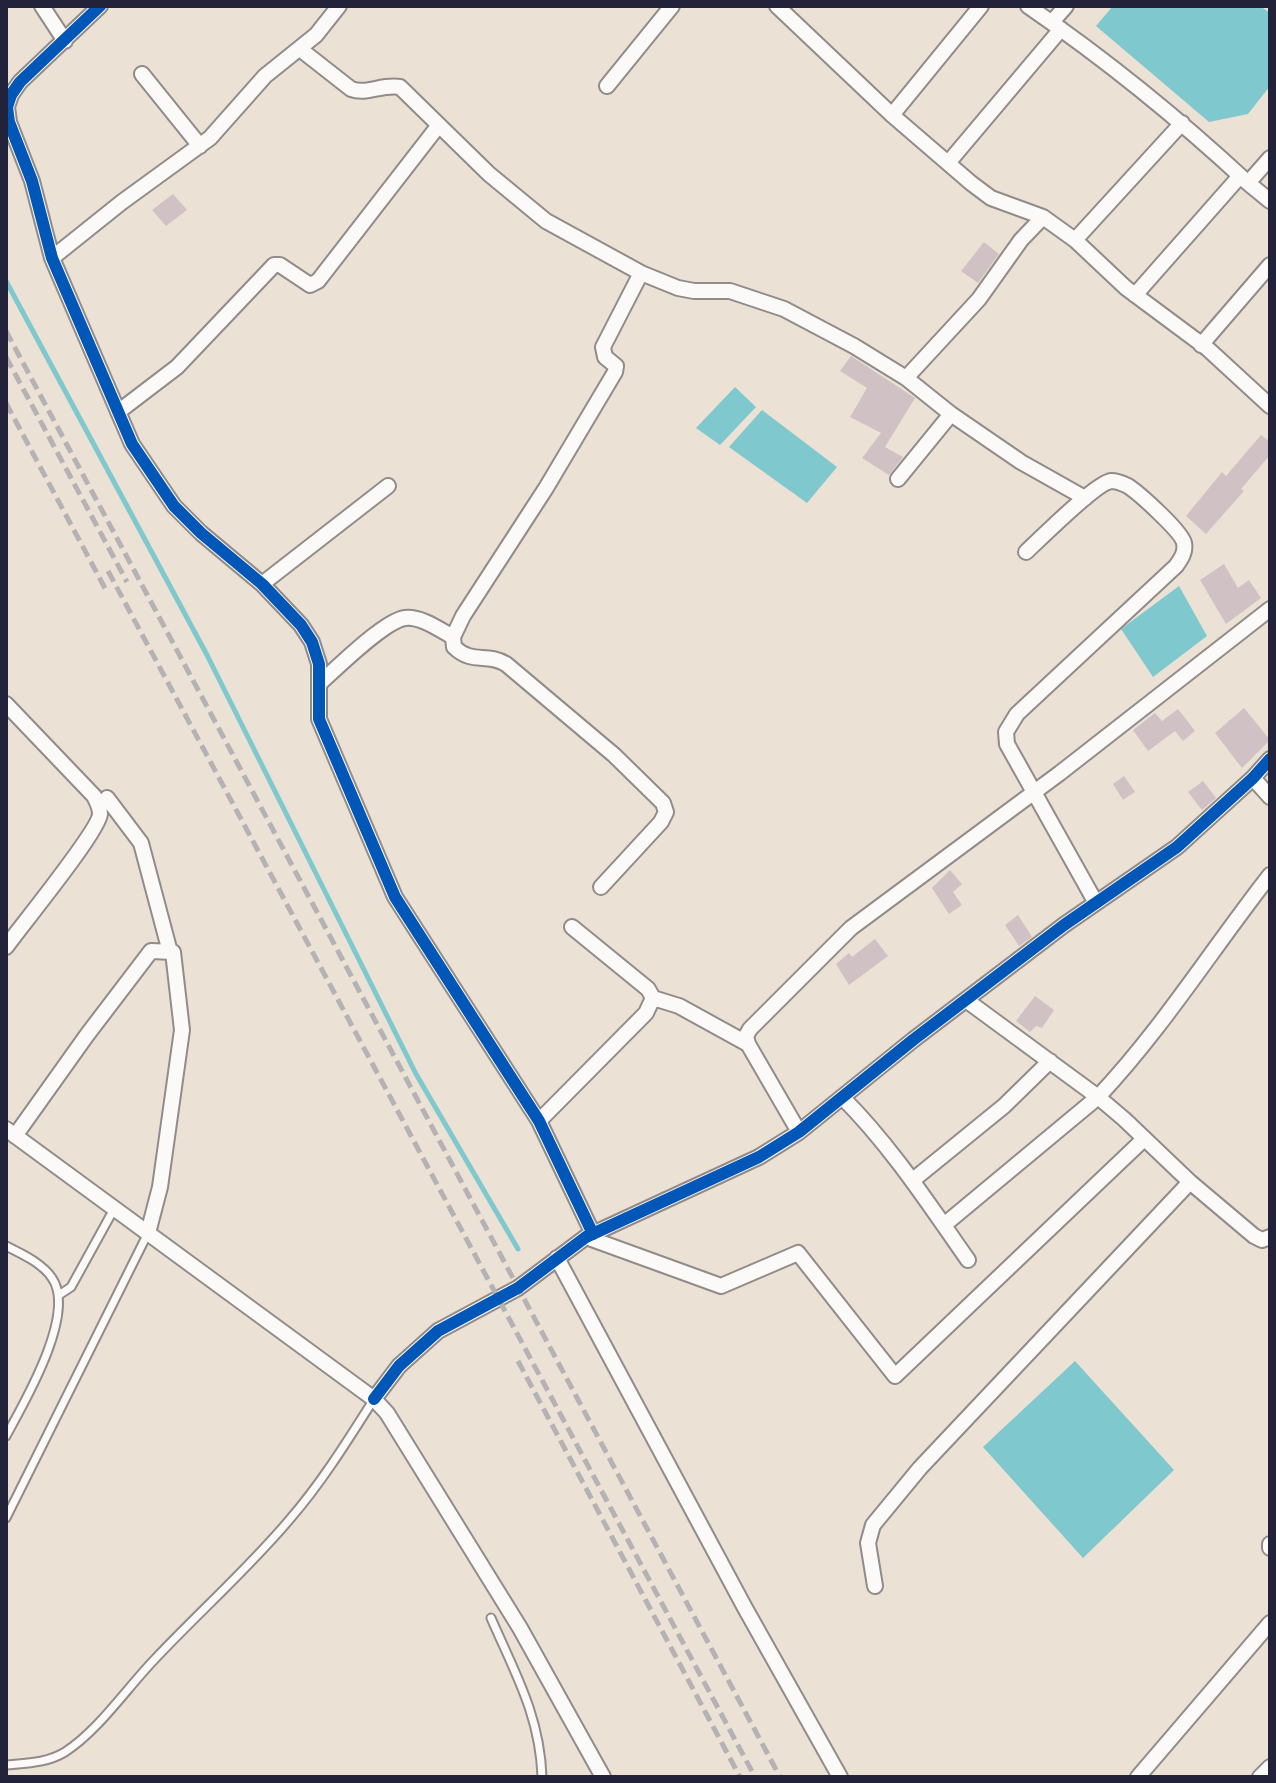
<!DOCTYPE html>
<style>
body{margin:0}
#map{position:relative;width:1276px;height:1783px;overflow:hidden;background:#ece1d5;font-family:Itim,sans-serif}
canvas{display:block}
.frame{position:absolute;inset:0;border:8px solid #22223b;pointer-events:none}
</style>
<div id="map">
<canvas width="1276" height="1783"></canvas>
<div class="frame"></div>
</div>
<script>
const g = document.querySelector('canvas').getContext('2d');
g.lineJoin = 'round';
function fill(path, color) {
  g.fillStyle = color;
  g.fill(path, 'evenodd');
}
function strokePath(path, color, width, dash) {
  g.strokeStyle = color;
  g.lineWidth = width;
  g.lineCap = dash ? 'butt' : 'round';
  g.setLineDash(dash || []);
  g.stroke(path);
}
fill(new Path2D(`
 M1113,6H1260L1270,13V86L1248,114L1209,122L1096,26Z
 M735,387L756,407L720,445L696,428Z
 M762,410L837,467L807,503L729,447Z
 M1179,586L1207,636L1153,677L1121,629Z
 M1075,1361L1174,1470L1083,1558L983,1447Z`), '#7fc8cd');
strokePath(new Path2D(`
 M6,281L207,655L416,1074L518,1249`), '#7fc8cd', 5);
fill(new Path2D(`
 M173,194L187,210L166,226L152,210Z
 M984,242L999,254L978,283L961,271Z
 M851,356L915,398L885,447L903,457L889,475L862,458L881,433L850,417L867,388L840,371Z
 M1261,435L1270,442V455L1241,489L1244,491L1206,534L1186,516L1222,472L1226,476Z
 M1224,564L1238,588L1249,580L1261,598L1226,624L1200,580Z
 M1244,708L1270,740L1242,768L1215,733Z
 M1178,709L1195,731L1183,741L1175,731L1148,751L1133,730L1155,713L1162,721Z
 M1124,776L1135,792L1123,800L1113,784Z
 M1203,781L1216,798L1202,810L1188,792Z
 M950,870L962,884L953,892L962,905L949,914L932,888Z
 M1018,915L1032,937L1019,946L1005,925Z
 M875,939L888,956L849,985L836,964L849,953L852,957Z
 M1035,996L1054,1010L1042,1028L1036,1026L1030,1032L1016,1021Z`), '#d0c2c4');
const service = new Path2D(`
 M6,1246C22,1254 42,1263 52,1278C77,1313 24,1403 6,1436
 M59,1295L71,1287L114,1209
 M6,1518L148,1233
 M491,1618C515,1673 540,1716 542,1777
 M6,1765C27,1763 47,1763 65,1752C98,1731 127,1688 154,1660C199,1612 248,1569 290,1519C322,1482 348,1440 374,1399`);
const minor = new Path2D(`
 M42,6L65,41
 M100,6L20,82L11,95L7,107L9,122L32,181L52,258L132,444L174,506L201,533L262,584L301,625L312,642L319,664V719L395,897L539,1121L593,1234
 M777,6L892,115L971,183L991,198L1043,217L1075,240L1126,288L1208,349L1270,406
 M1028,6C1108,61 1177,117 1248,183L1270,158
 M1052,22L1066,6
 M300,49L351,89C367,95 381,84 400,87L489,174L546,221L641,273L678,288L694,291H730L784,309L854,346L906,378L951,414L1021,462L1085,498
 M142,74L200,146
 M607,86L672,6
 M892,115L981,6
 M948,163L1061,29
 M1248,183L1270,201
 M1075,240L1182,123
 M52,258L122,202L210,138L265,76L316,35L339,6
 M1135,295L1240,176
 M1201,345L1270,265
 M906,378L979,299L1021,240L1043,217
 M118,412L177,367L274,265H280L310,285L318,281L439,125
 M898,479L951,414
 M1026,552C1040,539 1096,483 1111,481C1116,481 1124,484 1128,486C1140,494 1182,532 1184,543C1186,552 1181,559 1176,566L1017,714L1006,732L1007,744L1096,903
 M262,584L388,486
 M319,684C337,668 384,621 405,618C421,616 440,630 453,637
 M6,704L94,796C97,802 100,807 100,814C99,831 21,926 6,947
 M1253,778L1270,797
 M107,798L141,843L170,952
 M601,887L661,822L666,812L663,803L614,755L506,664C486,652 473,665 454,647L453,637L463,616L546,488L615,372L616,366L605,357L603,347L641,273
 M653,998L679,1006L748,1044
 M966,1000L1098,1097L1124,1119L1190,1182L1254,1236L1262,1240L1270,1237
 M842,1097C891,1146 928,1203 968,1260
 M539,1121L646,1013L653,998L648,989L572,927
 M6,1129L374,1399L387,1413L520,1628L603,1777
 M799,1132L748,1044L746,1036L750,1029L851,928L1060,773L1270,609
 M15,1136L87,1035L151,951L173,952L182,1030L160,1187L148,1233
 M913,1180L1004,1106L1050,1061
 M944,1225L1098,1097C1163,1028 1212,949 1270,875
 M586,1237L721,1286L798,1253L895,1376L1144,1139
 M557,1258L745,1608L840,1777
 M374,1399L399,1366L438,1331L518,1288L586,1237L759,1157L799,1132L913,1040L1064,925L1177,847L1253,778L1270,759
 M1270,1544V1548
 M875,1586L868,1543L873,1525L920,1468L1190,1182
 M1138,1777L1270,1623
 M1260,1777L1270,1767`);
strokePath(service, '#918b89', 11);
strokePath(minor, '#918b89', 18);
strokePath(service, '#fcfaf9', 7);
strokePath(minor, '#fcfaf9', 14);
strokePath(new Path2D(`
 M6,331L780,1777
 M6,357L127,582
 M6,403L107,592
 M108,571L755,1777
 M518,1361L740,1777`), '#b4b2b4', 5, [12, 6]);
strokePath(new Path2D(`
 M100,6L20,82L11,95L7,107L9,122L32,181L52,258L132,444L174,506L201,533L262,584L301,625L312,642L319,664V719L395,897L539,1121L593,1234
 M374,1399L399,1366L438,1331L518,1288L586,1237L759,1157L799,1132L913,1040L1064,925L1177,847L1253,778L1270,759`), '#0057b8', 12);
</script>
